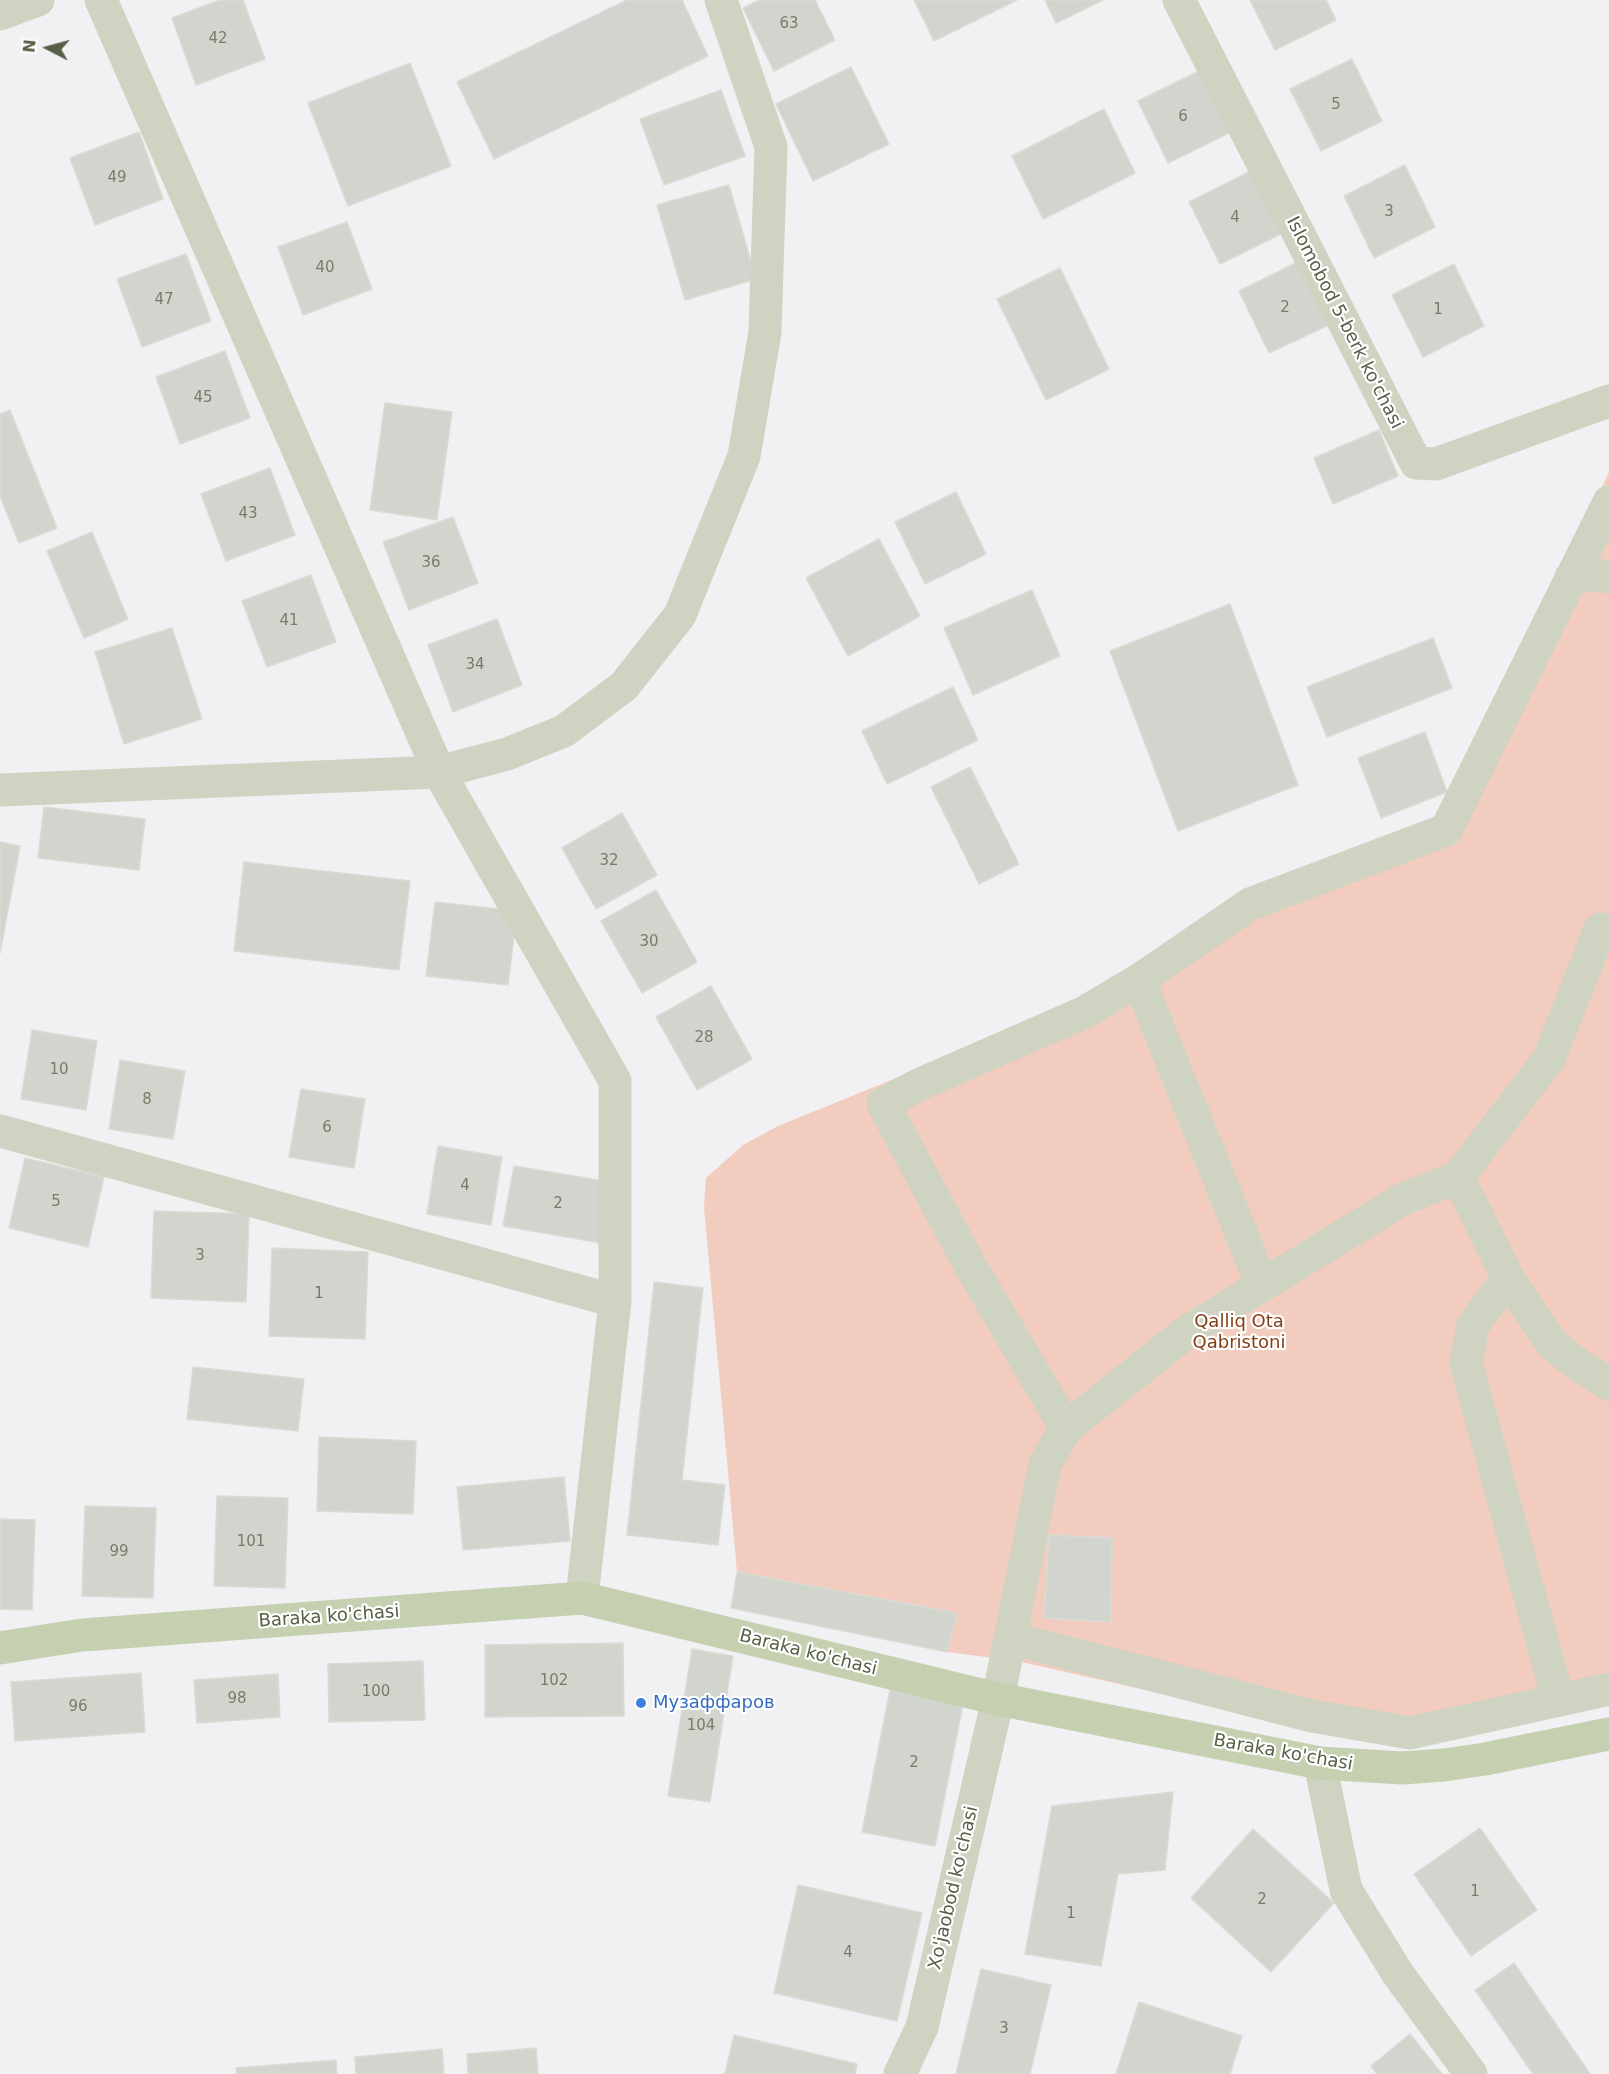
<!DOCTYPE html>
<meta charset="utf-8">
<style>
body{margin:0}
#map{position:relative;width:1609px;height:2074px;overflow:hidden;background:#f1f1f3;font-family:"DejaVu Sans",sans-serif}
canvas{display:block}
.north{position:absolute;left:18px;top:18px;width:60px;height:60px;-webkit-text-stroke:4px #fff;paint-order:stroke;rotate:276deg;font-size:16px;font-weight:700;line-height:24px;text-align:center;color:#585f48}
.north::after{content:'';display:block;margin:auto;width:21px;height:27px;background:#585f48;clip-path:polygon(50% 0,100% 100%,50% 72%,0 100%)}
</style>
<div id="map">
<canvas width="1609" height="2074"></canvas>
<div class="north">N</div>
</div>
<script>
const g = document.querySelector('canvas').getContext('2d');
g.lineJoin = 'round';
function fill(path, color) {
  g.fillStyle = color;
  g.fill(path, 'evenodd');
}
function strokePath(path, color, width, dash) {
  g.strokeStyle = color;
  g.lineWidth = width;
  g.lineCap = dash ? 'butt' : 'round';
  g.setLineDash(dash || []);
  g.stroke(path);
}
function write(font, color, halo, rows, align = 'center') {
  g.font = font + ' "DejaVu Sans",sans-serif';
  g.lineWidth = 4.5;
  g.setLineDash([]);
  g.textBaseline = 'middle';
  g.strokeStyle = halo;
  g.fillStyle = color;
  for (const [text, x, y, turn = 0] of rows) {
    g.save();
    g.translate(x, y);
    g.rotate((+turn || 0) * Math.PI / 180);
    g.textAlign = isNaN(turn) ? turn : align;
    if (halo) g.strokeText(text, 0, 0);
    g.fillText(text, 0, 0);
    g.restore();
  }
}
fill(new Path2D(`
 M1609,472V1702L1309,1727L1017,1661L947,1652L956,1613L737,1572L704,1207L706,1178L743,1145L778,1126L1037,1021L1442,822Z`), '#f1ccbf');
const building = new Path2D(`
 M220,0H243L265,59L196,85L172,18Z
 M627,0H682L708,56L494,159L457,82Z
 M760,0H815L835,40L774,71L743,8Z
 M914,0H1017L934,41Z
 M1045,0H1103L1056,23Z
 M1250,0H1326L1336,20L1275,50Z
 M1352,59L1382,121L1321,151L1290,89Z
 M410,63L451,166L348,206L308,103Z
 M851,67L889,144L813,181L776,104Z
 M1199,71L1229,133L1168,163L1138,101Z
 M721,90L745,156L664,185L640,119Z
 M1104,109L1135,173L1043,219L1012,156Z
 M139,132L163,199L95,225L70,158Z
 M1405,165L1435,227L1374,258L1344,196Z
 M1251,171L1281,234L1220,264L1189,202Z
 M729,185L756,279L685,300L657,205Z
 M347,222L372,289L303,315L278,247Z
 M186,254L211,321L142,347L117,279Z
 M1300,261L1331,324L1269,353L1239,291Z
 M1454,264L1484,326L1423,357L1392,295Z
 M1060,268L1109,369L1046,400L997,299Z
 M225,351L250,418L180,444L156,377Z
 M385,403L452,412L437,520L370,510Z
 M10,410L57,528L19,543L0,496V414Z
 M1379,430L1398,476L1333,504L1314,458Z
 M270,468L295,535L226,561L201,494Z
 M956,492L986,554L925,584L895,522Z
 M453,517L478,583L409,610L383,542Z
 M92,532L128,619L84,638L47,551Z
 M879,539L920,616L848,656L806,578Z
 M311,575L336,642L267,667L242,601Z
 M1032,590L1060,656L973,695L944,628Z
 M1230,604L1298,785L1178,831L1110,651Z
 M497,619L522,685L453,712L428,645Z
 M172,628L202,719L124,744L95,652Z
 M1433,638L1452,688L1327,737L1307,687Z
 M953,687L978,740L887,784L862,731Z
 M1425,732L1447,792L1381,818L1358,758Z
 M970,767L1019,864L979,884L931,787Z
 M44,807L145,819L139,870L38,858Z
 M622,813L657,875L596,909L562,848Z
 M0,842L20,846L0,953Z
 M244,862L410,881L399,970L234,951Z
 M656,890L697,962L642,993L601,921Z
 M435,902L517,911L508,985L426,976Z
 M711,986L752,1059L697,1090L656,1017Z
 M32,1030L97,1041L86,1110L21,1099Z
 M120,1060L185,1071L173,1139L109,1129Z
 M301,1089L365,1099L354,1168L289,1157Z
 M438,1146L502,1157L491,1225L427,1214Z
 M25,1158L104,1177L88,1247L9,1228Z
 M514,1166L610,1182L607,1244L503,1226Z
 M154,1211L249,1214L246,1302L151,1298Z
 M272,1248L368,1252L365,1339L269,1336Z
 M654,1282L703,1288L682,1480L725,1485L718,1545L627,1535Z
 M193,1367L304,1379L298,1431L187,1419Z
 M319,1437L416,1441L413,1514L317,1511Z
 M564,1477L570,1541L463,1550L457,1487Z
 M217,1496L288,1498L285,1588L214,1586Z
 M85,1506L156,1508L153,1598L82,1596Z
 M0,1519L35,1520L32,1610L0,1609Z
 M1049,1535L1112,1538L1111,1622L1044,1618Z
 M737,1572L957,1613L947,1652L731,1608Z
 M623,1643L624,1716L485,1717V1645Z
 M692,1649L733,1656L710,1802L668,1796Z
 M423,1661L425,1720L329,1722L328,1664Z
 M141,1673L145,1732L15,1741L11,1682Z
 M278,1674L280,1717L197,1723L194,1680Z
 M892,1680L965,1694L935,1846L862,1832Z
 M1173,1792L1165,1870L1118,1874L1101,1966L1025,1954L1052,1806Z
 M1480,1828L1537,1910L1471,1956L1414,1874Z
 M1253,1829L1334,1903L1271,1972L1191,1898Z
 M798,1885L922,1913L897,2021L774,1993Z
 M1514,1963L1590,2074H1533L1475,1990Z
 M981,1969L1051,1985L1030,2074H956Z
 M1139,2002L1242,2036L1230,2074H1116Z
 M1410,2034L1442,2074H1377L1371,2066Z
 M734,2035L857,2064L855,2074H725Z
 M536,2048L538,2074H468L467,2054Z
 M442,2049L444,2074H356L355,2057Z
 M336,2060L337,2074H237L236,2068Z`);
fill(building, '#d2d5cd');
strokePath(building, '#d8dcd5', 1.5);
strokePath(new Path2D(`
 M101,0L439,772L615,1081V1301L582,1598
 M1179,0L1416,463L1436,464L1609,401
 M0,14L38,0
 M1571,577L1597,575L1609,577
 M0,790L439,772L507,754L564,731L624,686L680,615L744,456L765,332L771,147L721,0
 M1139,980L1262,1285
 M0,1131L615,1301
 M1458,1177L1549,1059L1600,929L1609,931
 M1508,1278L1473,1325L1466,1363L1558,1699
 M1066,1428L971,1267L883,1104L918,1085L1085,1012L1139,980L1250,904L1446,830L1609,502
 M1010,1638L1312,1716L1410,1733L1609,1689
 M1320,1763L1346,1890L1398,1974L1471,2074
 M900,2074L922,2027L998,1699L1045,1464L1066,1428L1188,1331L1403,1199L1458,1177L1508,1278L1552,1344L1581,1367L1609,1384`), '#ced3c2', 33);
strokePath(new Path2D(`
 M0,1648L82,1635L582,1598L998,1699L1320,1763L1402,1768L1444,1765L1485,1759L1609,1734`), '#c5d0b0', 33);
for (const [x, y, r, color] of [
 [641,1703,6,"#3f7fe0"]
]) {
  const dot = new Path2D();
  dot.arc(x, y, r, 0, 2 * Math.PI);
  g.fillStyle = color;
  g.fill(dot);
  strokePath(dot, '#fff', 2);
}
write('15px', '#767c69', null, [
 ["63",789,24],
 ["42",218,39],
 ["5",1336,105],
 ["6",1183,117],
 ["49",117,178],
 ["3",1389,212],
 ["4",1235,218],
 ["40",325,268],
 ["47",164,300],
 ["2",1285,308],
 ["1",1438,310],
 ["45",203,398],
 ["43",248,514],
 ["36",431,563],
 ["41",289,621],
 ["34",475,665],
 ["32",609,861],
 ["30",649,942],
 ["28",704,1038],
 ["10",59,1070],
 ["8",147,1100],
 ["6",327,1128],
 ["4",465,1186],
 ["5",56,1202],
 ["2",558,1204],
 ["3",200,1256],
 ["1",319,1294],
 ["101",251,1542],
 ["99",119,1552],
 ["102",554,1681],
 ["100",376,1692],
 ["98",237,1699],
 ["96",78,1707],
 ["104",701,1726],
 ["2",914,1763],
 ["1",1475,1892],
 ["2",1262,1900],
 ["1",1071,1914],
 ["4",848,1953],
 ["3",1004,2029]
]);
write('18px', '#585f48', '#fff', [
 ["Islomobod 5-berk ko'chasi",1344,323,63],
 ["Baraka ko'chasi",329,1617,-4],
 ["Baraka ko'chasi",808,1653,14],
 ["Baraka ko'chasi",1283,1753,10],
 ["Xo'jaobod ko'chasi",954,1888,-77]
]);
write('18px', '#843d15', '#fff', [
 ["Qalliq Ota",1239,1322],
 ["Qabristoni",1239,1343]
]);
write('18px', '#366cbe', '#fff', [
 ["Музаффаров",653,1703]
], 'left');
</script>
